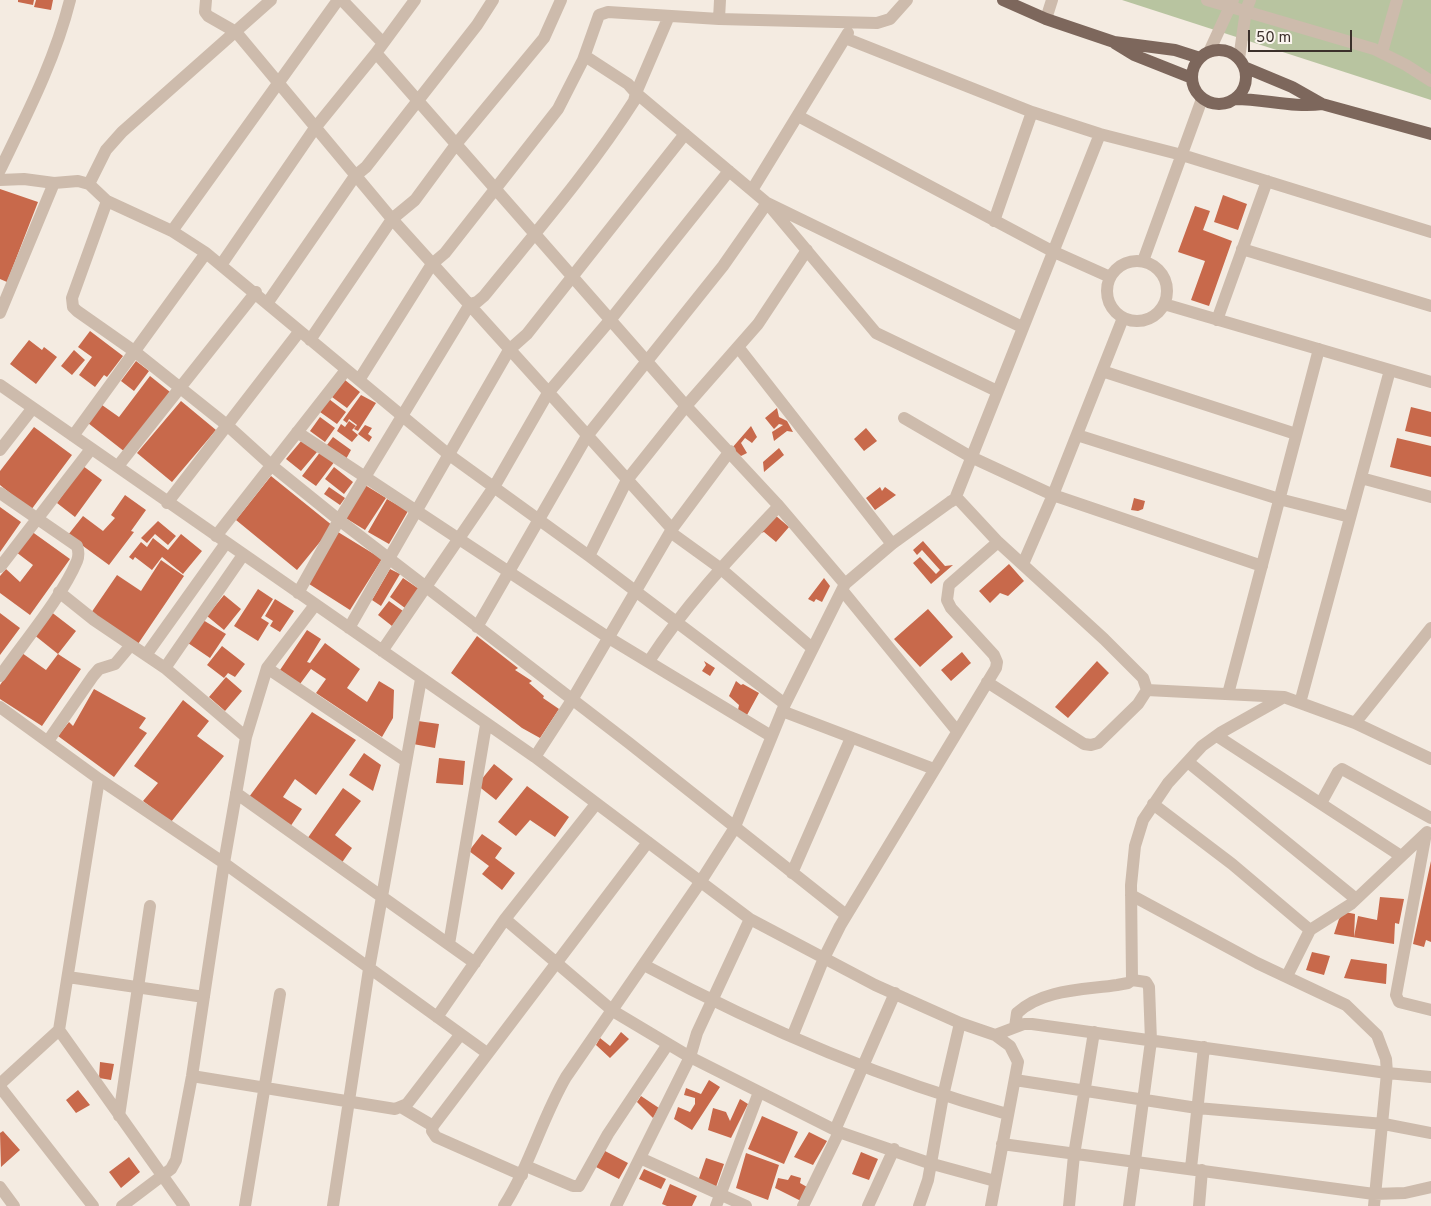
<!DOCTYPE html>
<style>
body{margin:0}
#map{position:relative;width:1431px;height:1206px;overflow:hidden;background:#f4ebe1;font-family:Overpass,sans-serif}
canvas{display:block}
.scale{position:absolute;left:1248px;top:30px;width:104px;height:22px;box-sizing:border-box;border:2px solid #3b302b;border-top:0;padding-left:6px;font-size:15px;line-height:18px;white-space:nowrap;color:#3b302b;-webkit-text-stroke:4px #fbf5ee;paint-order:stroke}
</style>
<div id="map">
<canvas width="1431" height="1206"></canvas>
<div class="scale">50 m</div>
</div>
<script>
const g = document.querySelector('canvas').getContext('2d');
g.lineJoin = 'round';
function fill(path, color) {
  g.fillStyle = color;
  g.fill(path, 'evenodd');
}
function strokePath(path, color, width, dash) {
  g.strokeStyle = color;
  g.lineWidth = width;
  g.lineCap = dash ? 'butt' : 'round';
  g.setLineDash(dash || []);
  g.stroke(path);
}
fill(new Path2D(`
 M1122,0H1431V100Z`), '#b8c4a0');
fill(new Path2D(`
 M18,0H34L33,5L18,2Z
 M36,0H53L51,10L34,7Z
 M0,189L38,202L7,282L0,279Z
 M1223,195L1247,204L1238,230L1214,222Z
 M1195,206L1210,211L1203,230L1232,241L1209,306L1191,300L1205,261L1178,252Z
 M90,331L123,356L107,377L104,375L95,387L79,375L92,357L78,347Z
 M29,340L42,350L44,347L57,357L36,384L10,364Z
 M74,350L85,360L72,375L61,366Z
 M136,361L149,371L134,391L121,381Z
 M150,376L170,392L125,452L88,423L102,405L119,417Z
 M345,380L360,392L347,408L332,397Z
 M361,395L376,403L358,431L354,429L357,425L349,419L347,423L343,420Z
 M329,399L346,412L337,424L320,412Z
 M181,401L216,430L172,482L137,453Z
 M1411,407L1431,412V437L1405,431Z
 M777,408L779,417L787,421L793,432L787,431L774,441L772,432L783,425L779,424L774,429L765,418Z
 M320,417L335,428L325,442L310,431Z
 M349,421L356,426L352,430L358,435L352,442L337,431L341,424L345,427Z
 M365,425L372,428L368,434L372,437L369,442L358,434Z
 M751,426L757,437L752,443L745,438L741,443L747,453L741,456L732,448Z
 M34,427L72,455L31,510L0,485V471Z
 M866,428L877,441L864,451L854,439Z
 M333,437L351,450L346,459L327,445Z
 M1397,438L1431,446V477L1390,467Z
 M302,440L317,452L301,471L286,459Z
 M779,448L784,455L764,472L763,462Z
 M321,451L335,461L316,486L302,476Z
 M83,466L102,480L75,517L57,503Z
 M334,467L353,482L344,494L325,479Z
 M271,476L333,526L297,570L236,520Z
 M365,485L386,498L365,530L344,517Z
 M329,487L345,498L340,505L324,494Z
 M880,487L882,491L885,487L896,495L875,510L866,498Z
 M125,495L146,510L131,531L134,532L109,565L68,535L83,516L103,531L115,518L111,515Z
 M1134,498L1145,501L1143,509L1138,511L1131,510Z
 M387,499L408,511L389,544L368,532Z
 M0,507L21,522L0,552Z
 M775,515L789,527L776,542L764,532L758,534Z
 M158,521L176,536L168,545L155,534L147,543L141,538Z
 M31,531L70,559L30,615L0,593V576L6,569L20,582L33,565L16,552Z
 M338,532L382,559L350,610L306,582Z
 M181,534L202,551L183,574L162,557L152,570L135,557L133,560L129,557L141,542L147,547L153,538L168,550Z
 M923,541L945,566L953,565L931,584L913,563L920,557L936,574L940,570L922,550L917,555L913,550Z
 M161,560L184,576L138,644L91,613L117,575L141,591Z
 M1009,564L1024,581L1008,596L1000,593L990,603L979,591Z
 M390,569L400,574L381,606L372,600Z
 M403,578L419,589L405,608L390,597Z
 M824,578L830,586L822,602L816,599L814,602L808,599Z
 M258,589L273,599L261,618L269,623L258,641L234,626Z
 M224,595L241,609L224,630L207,616Z
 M275,599L294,611L280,632L270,626L273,621L265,616Z
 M389,601L403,611L392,626L378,615Z
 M928,609L953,637L920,667L894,639Z
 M50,611L76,631L58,654L33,634Z
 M0,613L20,628L0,655Z
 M203,620L226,634L210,658L188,643Z
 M307,630L321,639L307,662L310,663L325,643L360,669L347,688L367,702L379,681L394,690L393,718L382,737L316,693L326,679L311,669L300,684L280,670Z
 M477,636L518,668L515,670L532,681L529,683L544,696L543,698L559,709L540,738L522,728L451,673Z
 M222,646L245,664L235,677L228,673L224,678L207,665Z
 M962,652L971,663L951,681L941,670Z
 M22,653L46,670L58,654L81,669L42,726L0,699V685Z
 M704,661L715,668L710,676L702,671L706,665Z
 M1097,661L1109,673L1068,718L1055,707Z
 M226,677L242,691L225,711L209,697Z
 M736,681L741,685L743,684L759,693L747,715L738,710L739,705L729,696Z
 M94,689L146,718L139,728L147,733L114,777L58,736L69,722L73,726Z
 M183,700L209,721L197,736L224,756L171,822L143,801L158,783L134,766Z
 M312,712L356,740L316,795L295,779L283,797L302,809L290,827L249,797Z
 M418,721L439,724L435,748L413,744Z
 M364,753L381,765L373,791L349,775Z
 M439,758L465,761L463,785L436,783Z
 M494,764L513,779L496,800L477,785Z
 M527,786L569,817L555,837L530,820L516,836L498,822Z
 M343,788L361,801L335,835L352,848L341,864L307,839Z
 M482,834L502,848L495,858L515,873L502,890L482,874L489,866L469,851Z
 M1431,861V942L1426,940L1424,947L1413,944Z
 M1380,897L1404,899L1399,924L1395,923L1394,944L1334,934L1339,919L1345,912L1355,914L1354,937L1358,916L1377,920Z
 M1312,952L1330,956L1324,975L1306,970Z
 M1351,959L1387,964L1386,984L1344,978Z
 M621,1032L629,1039L610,1058L596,1045L600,1038L610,1046Z
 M100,1062L114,1064L111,1080L99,1078Z
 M709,1080L720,1087L692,1130L674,1119L678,1107L690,1112L695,1104V1098L684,1095L686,1088L701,1094Z
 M78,1090L90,1105L76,1113L66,1100Z
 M641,1096L659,1108L653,1118L637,1102Z
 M740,1099L748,1104L731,1138L708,1130L713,1108L726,1112L730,1121Z
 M762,1116L798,1132L784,1164L748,1149Z
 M3,1131L20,1150L1,1167L0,1133Z
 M809,1132L827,1141L813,1165L794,1157Z
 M605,1151L628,1163L619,1179L596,1167Z
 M861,1152L878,1159L869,1180L852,1174Z
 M746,1153L779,1165L768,1200L736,1188Z
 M129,1157L140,1172L121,1188L109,1172Z
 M706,1158L724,1164L716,1187L698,1181Z
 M644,1169L666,1179L661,1189L639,1179Z
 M791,1175L801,1178L800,1183L807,1187L801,1201L775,1188L778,1178L788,1180Z
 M670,1184L697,1196L692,1206H667L662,1204Z`), '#c8694b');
strokePath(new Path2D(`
 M206,0L205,12L208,16L236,32L392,219L672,529L673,534L720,568L812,648
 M342,0L383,43
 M1207,0L1374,49L1406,65L1431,81
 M669,16L636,93L767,203L876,333L997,391
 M719,19L877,23L890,19L907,0
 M1046,19L1052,0
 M845,38L1032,112L1100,134L1182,155L1431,232
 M1209,52L1233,0
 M1382,52L1397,0
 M376,53L686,406L777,504L845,584L785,704L734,829L701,881L566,1077C542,1118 530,1165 504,1206
 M1239,59L1246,10L1250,0
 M798,116L1052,251L1110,277
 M0,170C27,114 55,60 70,0
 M0,180L24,179L54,183L78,181L89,184L107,201L172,231L206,253L448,454L589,556L785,704
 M89,184L106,150L122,132L271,0
 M752,190L848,33
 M107,201L72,298L73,307L77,311L134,351L228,426L271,465L339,520L629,743L846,915
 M994,221L1032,112
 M172,231L338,0
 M1242,249L1431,306
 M1107 291a30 30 0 1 1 60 0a30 30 0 1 1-60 0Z
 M1143,261L1202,99
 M221,265L315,128L376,53L415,0
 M268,302L355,176L366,167L477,25L493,0
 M1164,304L1431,382
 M0,313L54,183
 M1217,320L1267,181
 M310,340L392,219L415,200L457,143L544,38L561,0
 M738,347L892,544
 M1102,371L1296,434
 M359,380L432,264L445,253L558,109L583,60L599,15L608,12L719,19L720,0
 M0,385L535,757L750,919L875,985L960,1023L995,1035L1010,1046L1018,1062L991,1206
 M904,418L971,457L1053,495L1262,566
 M297,432L609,638L771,736
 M1077,435L1279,499L1350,517
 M73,436L206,253
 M0,450L32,409
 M118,466L256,292
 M1361,478L1431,497
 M0,493L77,546C79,552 79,556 77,561C62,597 23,643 0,676
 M955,499L1100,134
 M167,503L299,332
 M216,536L346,370
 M589,556L627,480L686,406L758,324L807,250
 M1023,564L1053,495L1123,318
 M0,567L91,449
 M845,584L892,544L950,502L955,499L959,500L998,542L1104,639L1143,678L1147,690L1138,704L1098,743L1091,745L1084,744L987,682
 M842,590L957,731
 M59,592L94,620L165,668L246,737
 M298,593L339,520L470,304L477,302L484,296C536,232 590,170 634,101L636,93L628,84L585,56
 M477,627L587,436L723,266L767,203L1022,327
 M349,628L509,350L527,334L685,134
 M382,651L494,487L548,393L611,319L729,171
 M146,655L226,543
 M649,661C686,604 730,558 776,509L777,504
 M165,668L243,555
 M267,668L406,761
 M1147,690L1284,697L1355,723L1431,759
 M1228,694L1319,349
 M1300,703L1390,370
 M0,707L99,779L224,863L487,1053
 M782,711L934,769
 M1355,723L1431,628
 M1217,736L1401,856
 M48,741L93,676L99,669L115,664L131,645
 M535,757L572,700L672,529L730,451
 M1188,762L1356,899
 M236,793L475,963
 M1321,803L1338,772L1342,769L1431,818
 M1153,804L1232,864L1310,930L1287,976
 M1426,833L1396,995L1399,1002L1431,1010
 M792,873L851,738
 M1131,895L1257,963L1346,1005L1377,1035L1386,1059L1387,1073L1374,1206
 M505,919L613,1011L690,1057L839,1132L929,1163L995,1181
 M1310,930L1351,904L1427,832
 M449,944L486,725
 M644,965C760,1027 880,1079 1007,1114
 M68,977L204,997
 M437,1017L505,919L596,804
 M1015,1027L1017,1013C1043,989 1084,990 1117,985L1128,983L1132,980L1131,885L1135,846L1143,820L1168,783L1202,746L1220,733L1284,697
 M59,1030L184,1206
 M995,1035L1024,1024H1032L1387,1073L1431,1077
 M792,1037L824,958L840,926L996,668L997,662L994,655L951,608L947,600L949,585L998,542
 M192,1076L395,1109L407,1104L460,1035
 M1015,1080L1197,1108L1384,1124L1431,1133
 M0,1084L59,1030L99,779
 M0,1087L93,1206
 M401,1107L433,1126
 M119,1116L150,906
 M835,1130L895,993
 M1002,1144L1374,1194L1405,1193L1431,1187
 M640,1158L746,1206
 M526,1166L573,1186H579L608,1134L668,1044
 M1191,1168L1204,1047
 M522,1175L436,1137L432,1131L433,1126L648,842
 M0,1187L14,1206
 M122,1206L171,1169L176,1160L192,1076L224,863L246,737L267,668L315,605
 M245,1206L280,994
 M333,1206L369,969L421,679
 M616,1206L690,1057L697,1033L750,919
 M716,1206L759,1092
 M803,1206L839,1132
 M868,1206L894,1149
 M919,1206L928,1180L943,1096L960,1023
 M1069,1206L1074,1155L1094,1032
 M1129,1206L1151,1041L1149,987L1146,982L1132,980
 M1199,1206L1202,1170`), '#cdbbac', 12);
strokePath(new Path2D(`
 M1003,0L1046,19L1114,42L1175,50L1200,58
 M1116,44L1134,55L1192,78
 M1192 77a27 27 0 1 1 54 0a27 27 0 1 1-54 0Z
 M1244,67L1292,87L1322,104L1431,134
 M1236,99C1264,99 1294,108 1322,104`), '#7d675c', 12);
</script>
